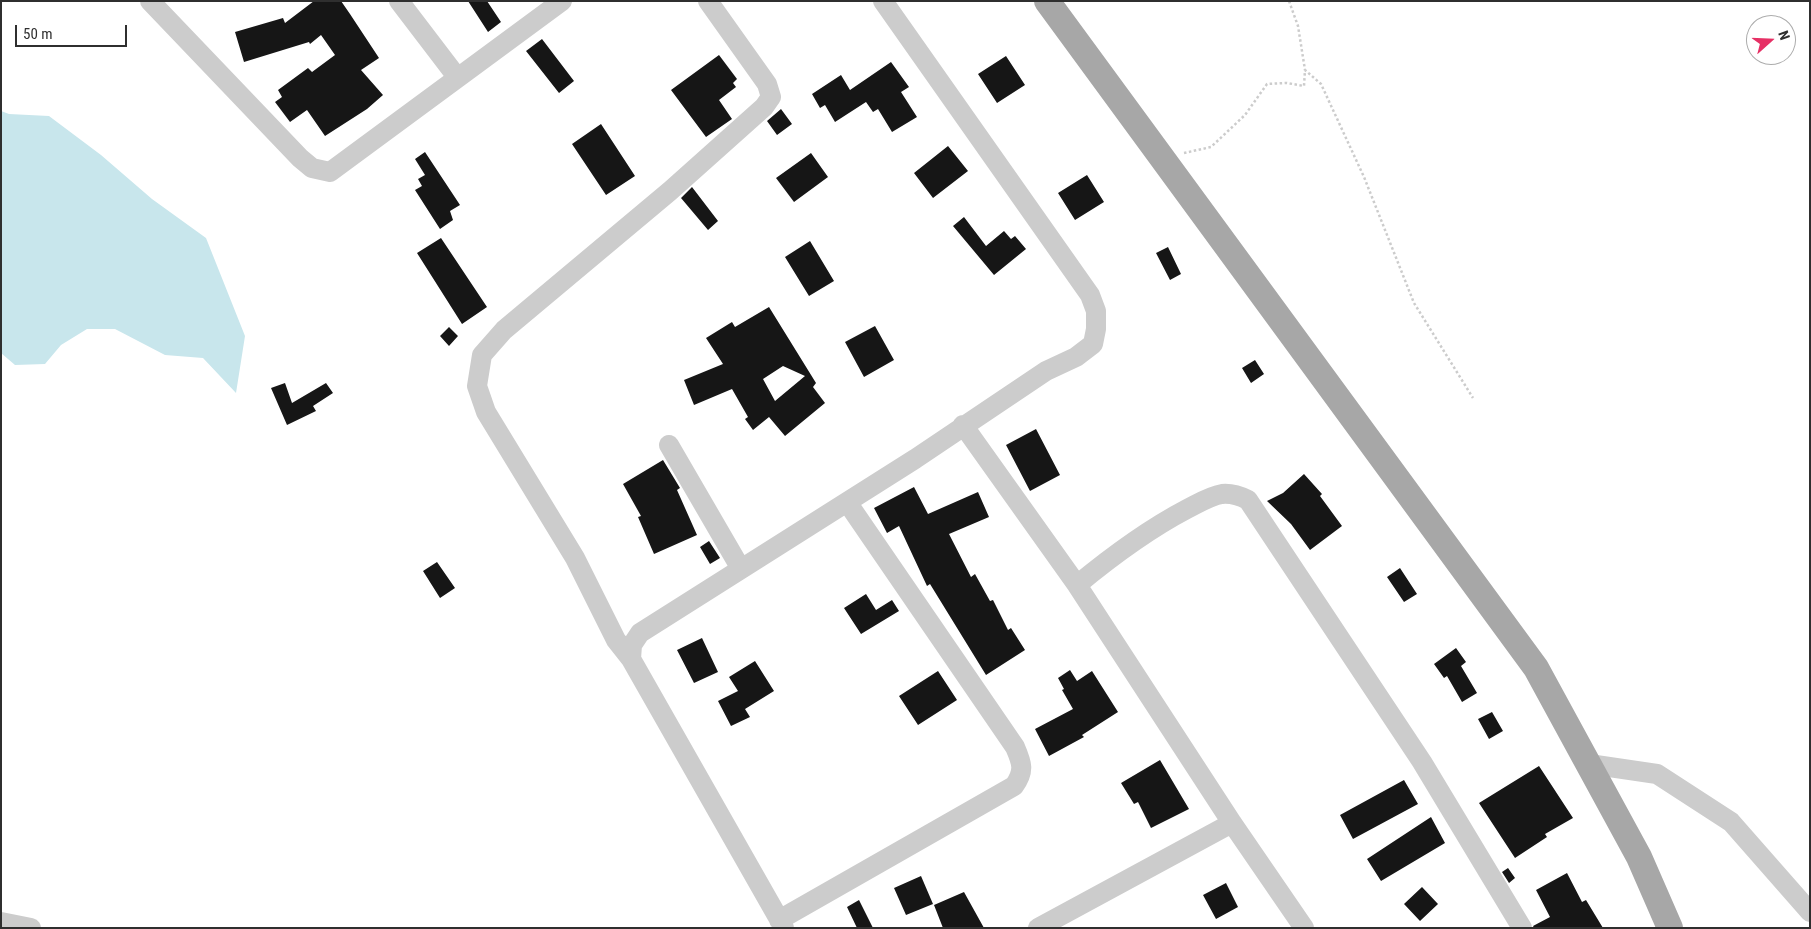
<!DOCTYPE html>
<style>
body{margin:0}
#map{position:relative;width:1811px;height:929px;overflow:hidden;background:#fff;font-family:"Roboto Condensed",sans-serif}
canvas{display:block}
.frame{position:absolute;inset:0;border:2px solid #2f2f2f;pointer-events:none}
.north{position:absolute;left:1746px;top:15px;width:50px;height:50px;box-sizing:border-box;background:#fff;border:1px solid #acacac;border-radius:50%;rotate:70deg;font-size:14px;font-weight:700;line-height:20px;text-align:center;color:#2f2f2f}
.north::after{content:'';display:block;margin:auto;width:18px;height:22px;background:#e63065;clip-path:polygon(50% 0,100% 100%,50% 72%,0 100%)}
.scale{position:absolute;left:15px;top:25px;width:112px;height:22px;box-sizing:border-box;border:2px solid #2f2f2f;border-top:0;padding-left:6px;font-size:15px;line-height:18px;white-space:nowrap;color:#2f2f2f;-webkit-text-stroke:4px #fff;paint-order:stroke}
</style>
<div id="map">
<canvas width="1811" height="929"></canvas>
<div class="frame"></div>
<div class="north">N</div>
<div class="scale">50 m</div>
</div>
<script>
const g = document.querySelector('canvas').getContext('2d');
g.lineJoin = 'round';
function fill(path, color) {
  g.fillStyle = color;
  g.fill(path, 'evenodd');
}
function strokePath(path, color, width, dash) {
  g.strokeStyle = color;
  g.lineWidth = width;
  g.lineCap = dash ? 'butt' : 'round';
  g.setLineDash(dash || []);
  g.stroke(path);
}
fill(new Path2D(`
 M1,111L9,114L49,116L101,155L152,199L206,238L245,336L236,393L203,358L165,355L115,329H87L61,345L45,364L15,365L1,353Z`), '#c8e6ec');
fill(new Path2D(`
 M314,1H341L350,14L379,58L361,70L383,95L367,109L325,136L307,110L290,122L275,102L282,97L278,90L308,68L312,72L335,55L321,35L310,44L309,42L244,62L235,32L283,18L285,23Z
 M468,1H487L501,22L488,32Z
 M542,39L574,81L559,93L526,51Z
 M719,55L737,79L733,83L736,87L719,100L732,119L706,137L671,90Z
 M1006,56L1025,85L997,103L978,74Z
 M891,62L909,87L901,92L917,117L892,132L878,109L873,112L866,102L835,122L825,105L820,108L812,94L841,75L850,90Z
 M781,109L792,124L777,135L767,121Z
 M601,124L635,176L606,195L572,144Z
 M948,146L968,171L933,198L914,173Z
 M425,152L460,205L450,211L453,220L440,229L415,190L422,186L418,179L425,175L415,159Z
 M811,153L828,177L794,202L776,178Z
 M1087,175L1104,202L1075,220L1058,193Z
 M692,187L718,221L708,230L681,198Z
 M964,217L986,246L1004,231L1011,239L1015,236L1026,249L994,275L953,226Z
 M441,238L487,307L462,324L417,253Z
 M810,241L834,281L809,296L785,257Z
 M1168,247L1181,274L1170,280L1156,253Z
 M769,307L816,383L813,387L825,403L785,436L769,417L753,430L745,419L748,417L732,389L694,405L684,380L723,364L706,338L732,322L735,327ZM783,366L805,376L775,401L763,379Z
 M875,326L894,360L864,377L845,342Z
 M449,327L458,336L449,346L440,336Z
 M1255,360L1264,374L1251,383L1242,368Z
 M285,383L292,403L326,383L333,393L313,406L316,411L287,425L271,388Z
 M1036,429L1060,475L1030,491L1006,445Z
 M663,460L680,488L677,490L697,535L654,554L638,517L641,516L623,484Z
 M1304,474L1322,494L1320,496L1342,526L1310,550L1291,524L1267,501L1283,493Z
 M914,487L928,514L978,492L989,517L949,534L971,577L975,574L990,601L993,600L1008,630L1011,628L1025,650L986,675L930,584L927,586L899,526L887,533L874,508Z
 M709,541L720,558L710,564L700,547Z
 M437,562L455,588L440,598L423,571Z
 M1400,568L1417,594L1404,602L1387,577Z
 M866,594L876,610L892,600L899,611L861,634L844,608Z
 M702,638L718,672L694,683L677,650Z
 M1456,648L1466,662L1461,666L1477,693L1462,702L1447,676L1444,678L1434,664Z
 M755,661L774,691L745,709L750,717L731,726L718,701L738,691L729,677Z
 M1070,670L1077,681L1092,671L1118,712L1082,735L1084,737L1049,756L1035,729L1073,709L1062,690L1064,689L1058,678Z
 M938,671L957,700L918,725L899,696Z
 M1492,712L1503,731L1489,739L1478,719Z
 M1160,760L1189,809L1151,828L1138,802L1134,804L1121,783Z
 M1539,766L1573,818L1545,834L1547,837L1515,858L1479,803Z
 M1404,780L1418,804L1353,839L1340,815Z
 M1431,817L1445,843L1381,881L1367,859Z
 M1508,868L1515,878L1509,883L1502,872Z
 M1567,873L1582,902L1586,900L1603,928H1534L1533,926L1550,917L1536,890Z
 M921,876L933,904L906,915L894,888Z
 M1226,883L1238,907L1216,919L1203,895Z
 M1422,887L1438,904L1420,921L1404,904Z
 M964,892L984,928H943L934,905Z
 M859,900L873,928H857L847,907Z`), '#161616');
strokePath(new Path2D(`
 M1289,1L1298,26L1305,70
 M1184,153L1211,147L1245,115L1267,84L1287,83L1304,86L1305,70L1321,84L1364,177L1414,303L1473,398`), '#ccc', 2.5, [2.5, 2.5]);
strokePath(new Path2D(`
 M150,1L300,158L312,168L330,172L562,1
 M399,1L457,77
 M963,425L1077,585L1232,823L1304,928
 M669,445L741,569
 M1077,585C1112,556 1147,530 1187,509C1199,503 1210,496 1222,494C1232,493 1240,496 1248,500L1422,762L1522,928
 M631,659L616,640L575,558L486,412L477,386L482,355L504,330L670,191L764,107L771,97L767,84L708,1
 M1589,764L1657,774L1731,822L1810,912
 M779,920L1014,786C1025,771 1022,763 1015,747L847,502
 M1,922L31,928
 M784,928L631,659L632,645L640,633L915,459L1046,371L1076,357L1093,344L1096,329V311L1090,295L883,1
 M1038,928L1232,823`), '#ccc', 20);
strokePath(new Path2D(`
 M1047,1L1536,668L1639,857L1670,928`), '#a7a7a7', 26);
</script>
